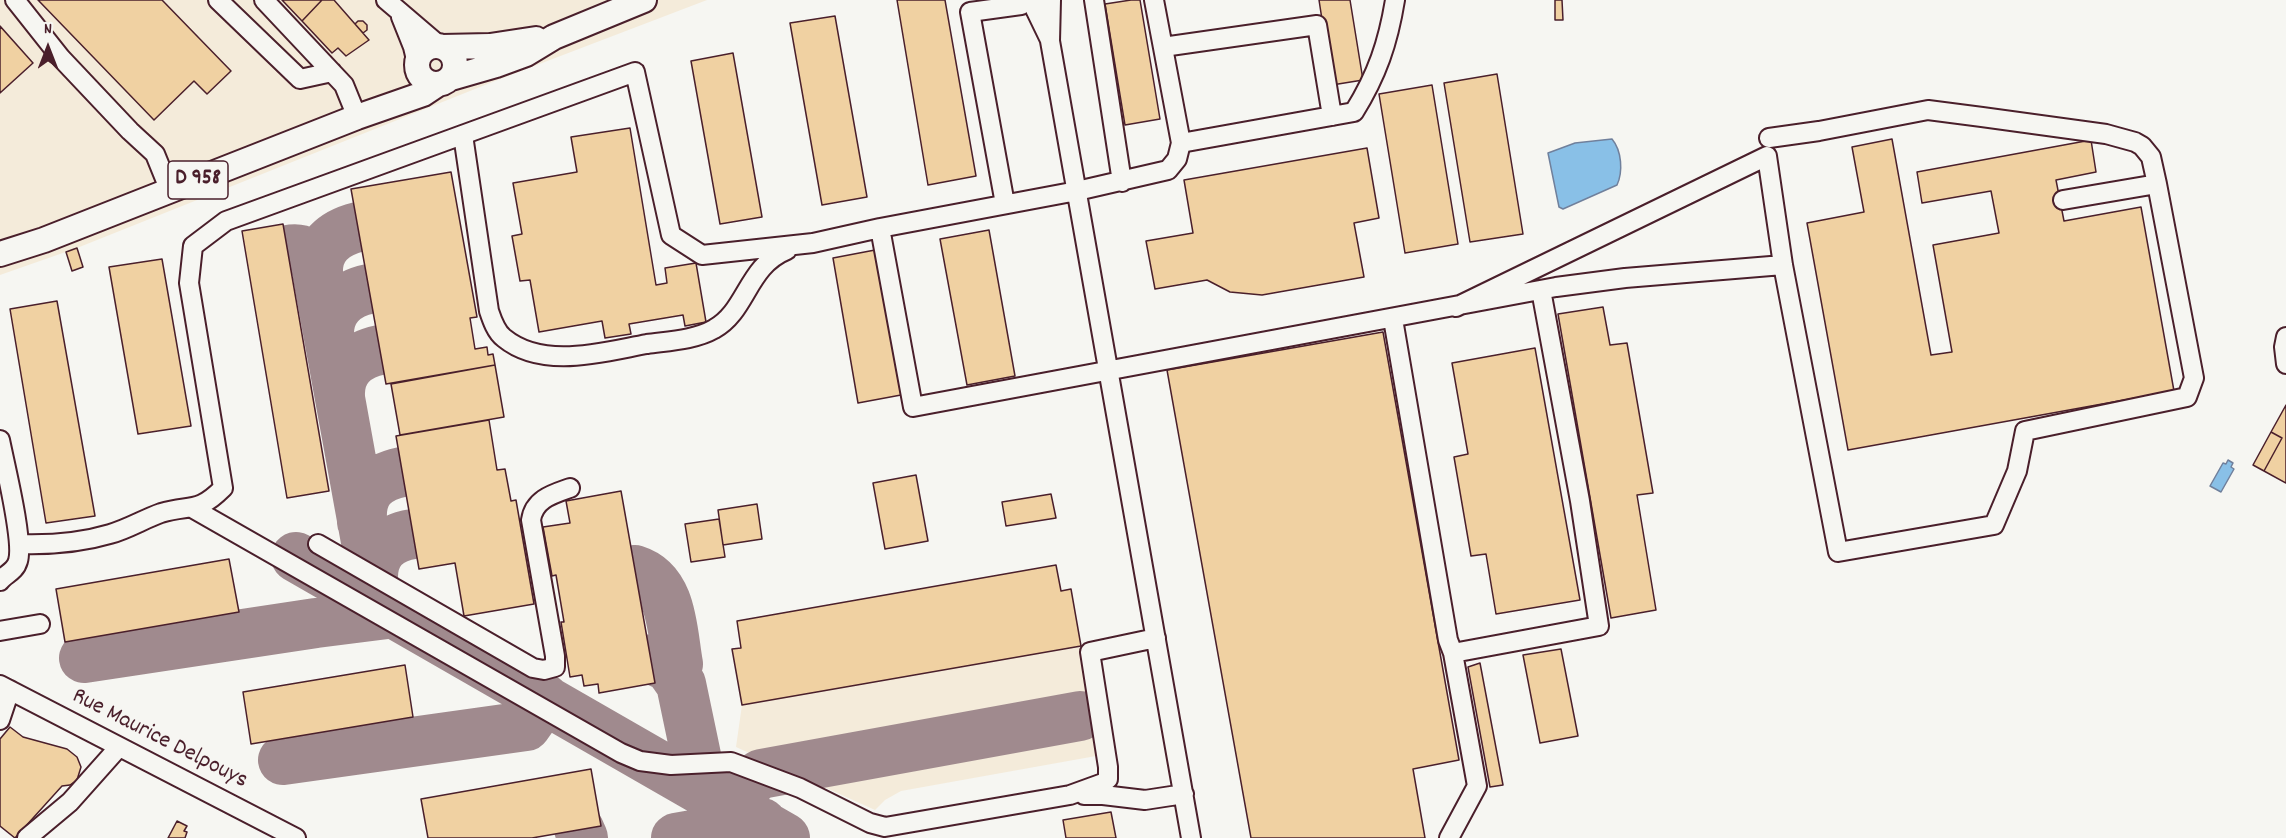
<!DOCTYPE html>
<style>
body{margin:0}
#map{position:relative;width:2286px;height:838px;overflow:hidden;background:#f6f6f2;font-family:Dekko,sans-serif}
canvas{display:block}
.north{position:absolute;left:18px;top:18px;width:60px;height:60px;-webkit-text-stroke:4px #f6f6f2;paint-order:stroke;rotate:0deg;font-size:16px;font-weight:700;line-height:24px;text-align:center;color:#4a1f2b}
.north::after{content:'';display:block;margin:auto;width:21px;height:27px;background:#4a1f2b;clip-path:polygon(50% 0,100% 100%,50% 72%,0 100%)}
</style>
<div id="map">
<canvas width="2286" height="838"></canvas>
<div class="north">N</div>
</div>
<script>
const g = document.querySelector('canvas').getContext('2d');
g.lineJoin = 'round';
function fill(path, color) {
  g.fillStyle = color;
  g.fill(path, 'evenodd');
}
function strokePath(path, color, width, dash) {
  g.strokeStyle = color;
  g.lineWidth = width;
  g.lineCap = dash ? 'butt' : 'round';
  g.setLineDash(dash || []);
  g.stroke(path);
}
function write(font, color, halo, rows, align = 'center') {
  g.font = font + ' Dekko,sans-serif';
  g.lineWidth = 5;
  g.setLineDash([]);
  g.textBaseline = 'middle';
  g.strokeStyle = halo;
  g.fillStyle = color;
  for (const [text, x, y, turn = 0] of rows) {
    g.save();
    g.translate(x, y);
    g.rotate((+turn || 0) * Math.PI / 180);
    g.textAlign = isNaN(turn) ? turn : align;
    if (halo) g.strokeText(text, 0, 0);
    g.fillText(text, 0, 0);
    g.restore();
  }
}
fill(new Path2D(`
 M0,0H707L495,81L77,248L0,275Z
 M1081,646L1096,756L901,791L885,800L875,810L736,747L742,705Z`), '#f4ebda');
const water = new Path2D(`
 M1612,139C1622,151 1623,172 1617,185L1563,209L1559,207L1548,153L1575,143Z
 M2228,460L2233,463L2231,467L2234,469L2221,492L2210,486L2223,463L2226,464Z`);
fill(water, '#89c0e7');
strokePath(water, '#70809c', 1.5);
strokePath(new Path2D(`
 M288,250C302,247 311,253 316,266L373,580C377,596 382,604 395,613
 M318,273C317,247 334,233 358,227
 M329,336C328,309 345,294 369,289
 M340,396C339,369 356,355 380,350
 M362,522C360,492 374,478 402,472
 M296,557L785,838
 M635,570C673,582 672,631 678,664
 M373,580C372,553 387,538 413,534
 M84,658L316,623L395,613
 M651,659L669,667L681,684L703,789
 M283,760L526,726L545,699
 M722,801L761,774L1080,716
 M579,829L583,838
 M676,838L762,823`), '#a08a8e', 50);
const building = new Path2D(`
 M38,0H162L231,71L207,94L194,81L154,120Z
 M282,0H322L302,21Z
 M322,0H334L369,40L346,56L338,48L332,53L302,21Z
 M897,0H945L976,176L928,185Z
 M1131,0H1140L1160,119L1125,125L1105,4Z
 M1319,0H1350L1363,80L1332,85Z
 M1555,0H1562L1563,20H1555Z
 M835,16L867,197L822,205L790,23Z
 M358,21H363L367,25V30L363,33L355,24Z
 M0,26L33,63L0,93Z
 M733,53L762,217L720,224L691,61Z
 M1497,74L1523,234L1470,242L1444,83Z
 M1432,85L1458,244L1405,253L1379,94Z
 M630,128L656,285L667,283L665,268L696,263L706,322L685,326L683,315L629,324L631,334L605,338L602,321L539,332L530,280L520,281L512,236L522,234L513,183L577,172L571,137Z
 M1892,139L1931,355L1952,352L1933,245L1999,233L1991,191L1922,203L1917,172L2091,140L2096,172L2056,180L2064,221L2141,207L2174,391L1848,450L1807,223L1864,212L1852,147Z
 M1367,148L1379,218L1354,223L1364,277L1262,295L1230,292L1207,280L1155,289L1146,241L1193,233L1184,180Z
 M451,172L477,317L470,318L475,349L487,347L488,355L493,354L495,365L386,384L351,189Z
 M283,224L329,491L287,498L242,231Z
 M989,230L1015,376L967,385L940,239Z
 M77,248L83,267L72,271L66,252Z
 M875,250L901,395L858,403L833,258Z
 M162,259L191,426L138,434L109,267Z
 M57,301L95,516L46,523L10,309Z
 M1603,307L1610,345L1627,343L1653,493L1637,495L1656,610L1611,618L1558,314Z
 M1383,332L1459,760L1413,769L1425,838H1251L1167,370Z
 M1535,348L1580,600L1496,614L1486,554L1471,556L1454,457L1468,454L1452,363Z
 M495,365L504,417L400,435L391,384Z
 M2286,405V483L2264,471L2282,438L2271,432Z
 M489,420L497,470L505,469L511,501L516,500L534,604L464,616L455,563L419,569L396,436Z
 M2271,432L2282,438L2264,471L2253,465Z
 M916,475L928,541L885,549L873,483Z
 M621,491L655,683L599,693L598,684L584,686L582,675L570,677L561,622H564L556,575L552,576L543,527L570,523L566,501Z
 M1051,494L1056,518L1006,526L1002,502Z
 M757,504L762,539L723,545L718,510Z
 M719,519L725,557L691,562L685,524Z
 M229,559L239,612L65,642L56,589Z
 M1056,565L1061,591L1071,589L1081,646L742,705L732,649L741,648L737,621Z
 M1561,649L1578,736L1540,743L1523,655Z
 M1480,663L1503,785L1490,787L1468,667Z
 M405,665L413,717L251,744L243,692Z
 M10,727L23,737L67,749L77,757L81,767L77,780L70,785L62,786L15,838L0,826V739Z
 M591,769L601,826L532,838H428L421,799Z
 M1111,812L1116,838H1066L1063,820Z
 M177,821L187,826L184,831L187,832L185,838H168Z`);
fill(building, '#f0d1a2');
strokePath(building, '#4a1f2b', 1.5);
const minor = new Path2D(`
 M15,0L61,58L130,131L155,154L170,191
 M218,0L300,79L332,72
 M264,0L344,85L357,117
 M386,0L440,46
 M1033,0L1035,9L1050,40
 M1051,0L1050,41L1191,838
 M1094,0L1122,182
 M401,17L413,47L417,64
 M1163,47L1317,25L1332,116
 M463,135L489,311C492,320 496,332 504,338C543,370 603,352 647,344C668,341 695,340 714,329C747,311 747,266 787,250
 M1181,143L1354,112C1377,75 1388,43 1395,0
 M2063,200L2157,184
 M1005,204L970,12L1021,5
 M880,228L913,407L1556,287L1625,278L1783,265
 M1456,307L1767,156L1783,265L1838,552L1994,525L2017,471L2025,431L2187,397L2194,378L2157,184L2151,157L2142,146L2135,142L2106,134L1982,117L1928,110L1819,131L1769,138
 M1393,319L1448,640L1453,653L1477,786L1449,838
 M2286,337L2284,347L2286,364
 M0,440C5,465 24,541 18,561C15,572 5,574 0,581
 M192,508L621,753L640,761L671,765L731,762L800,788L870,823L885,827L1070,795L1103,783L1108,779V767L1090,652L1156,638
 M19,544C50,545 80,543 110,534C128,529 144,519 161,513C191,504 197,514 223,488L189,283L193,246L226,221L635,72L671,235L702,255L813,243L880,228L1077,191L1168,170L1177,159L1181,143L1154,0
 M318,544L533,668L544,670L555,667V656L531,520C534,499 553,494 570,488
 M0,631L40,624
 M1453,653L1599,626L1580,501L1541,290
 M0,685L296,838
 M0,720L10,690
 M1084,795H1103L1145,800L1184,794
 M27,838L70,802L119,747`);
const major = new Path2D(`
 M417 65a19 19 0 1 1 38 0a19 19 0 1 1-38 0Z
 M442,47L490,46L536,39
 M451,78L496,65L526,54L554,37L644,0
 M0,254L44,240L357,117L423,94L438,84`);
strokePath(minor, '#4a1f2b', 22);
strokePath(major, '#4a1f2b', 28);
strokePath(minor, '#f6f6f2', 18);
strokePath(major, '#f6f6f2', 24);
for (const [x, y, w] of [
 [198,180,60]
]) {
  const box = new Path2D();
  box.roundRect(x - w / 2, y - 19, w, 38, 4.5);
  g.fillStyle = '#f6f6f2';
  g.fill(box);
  strokePath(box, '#4a1f2b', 1.5);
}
write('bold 22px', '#4a1f2b', null, [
 ["D 958",198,180]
]);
write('24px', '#4a1f2b', '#f6f6f2', [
 ["Rue Maurice Delpouys",159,740,27]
]);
</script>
